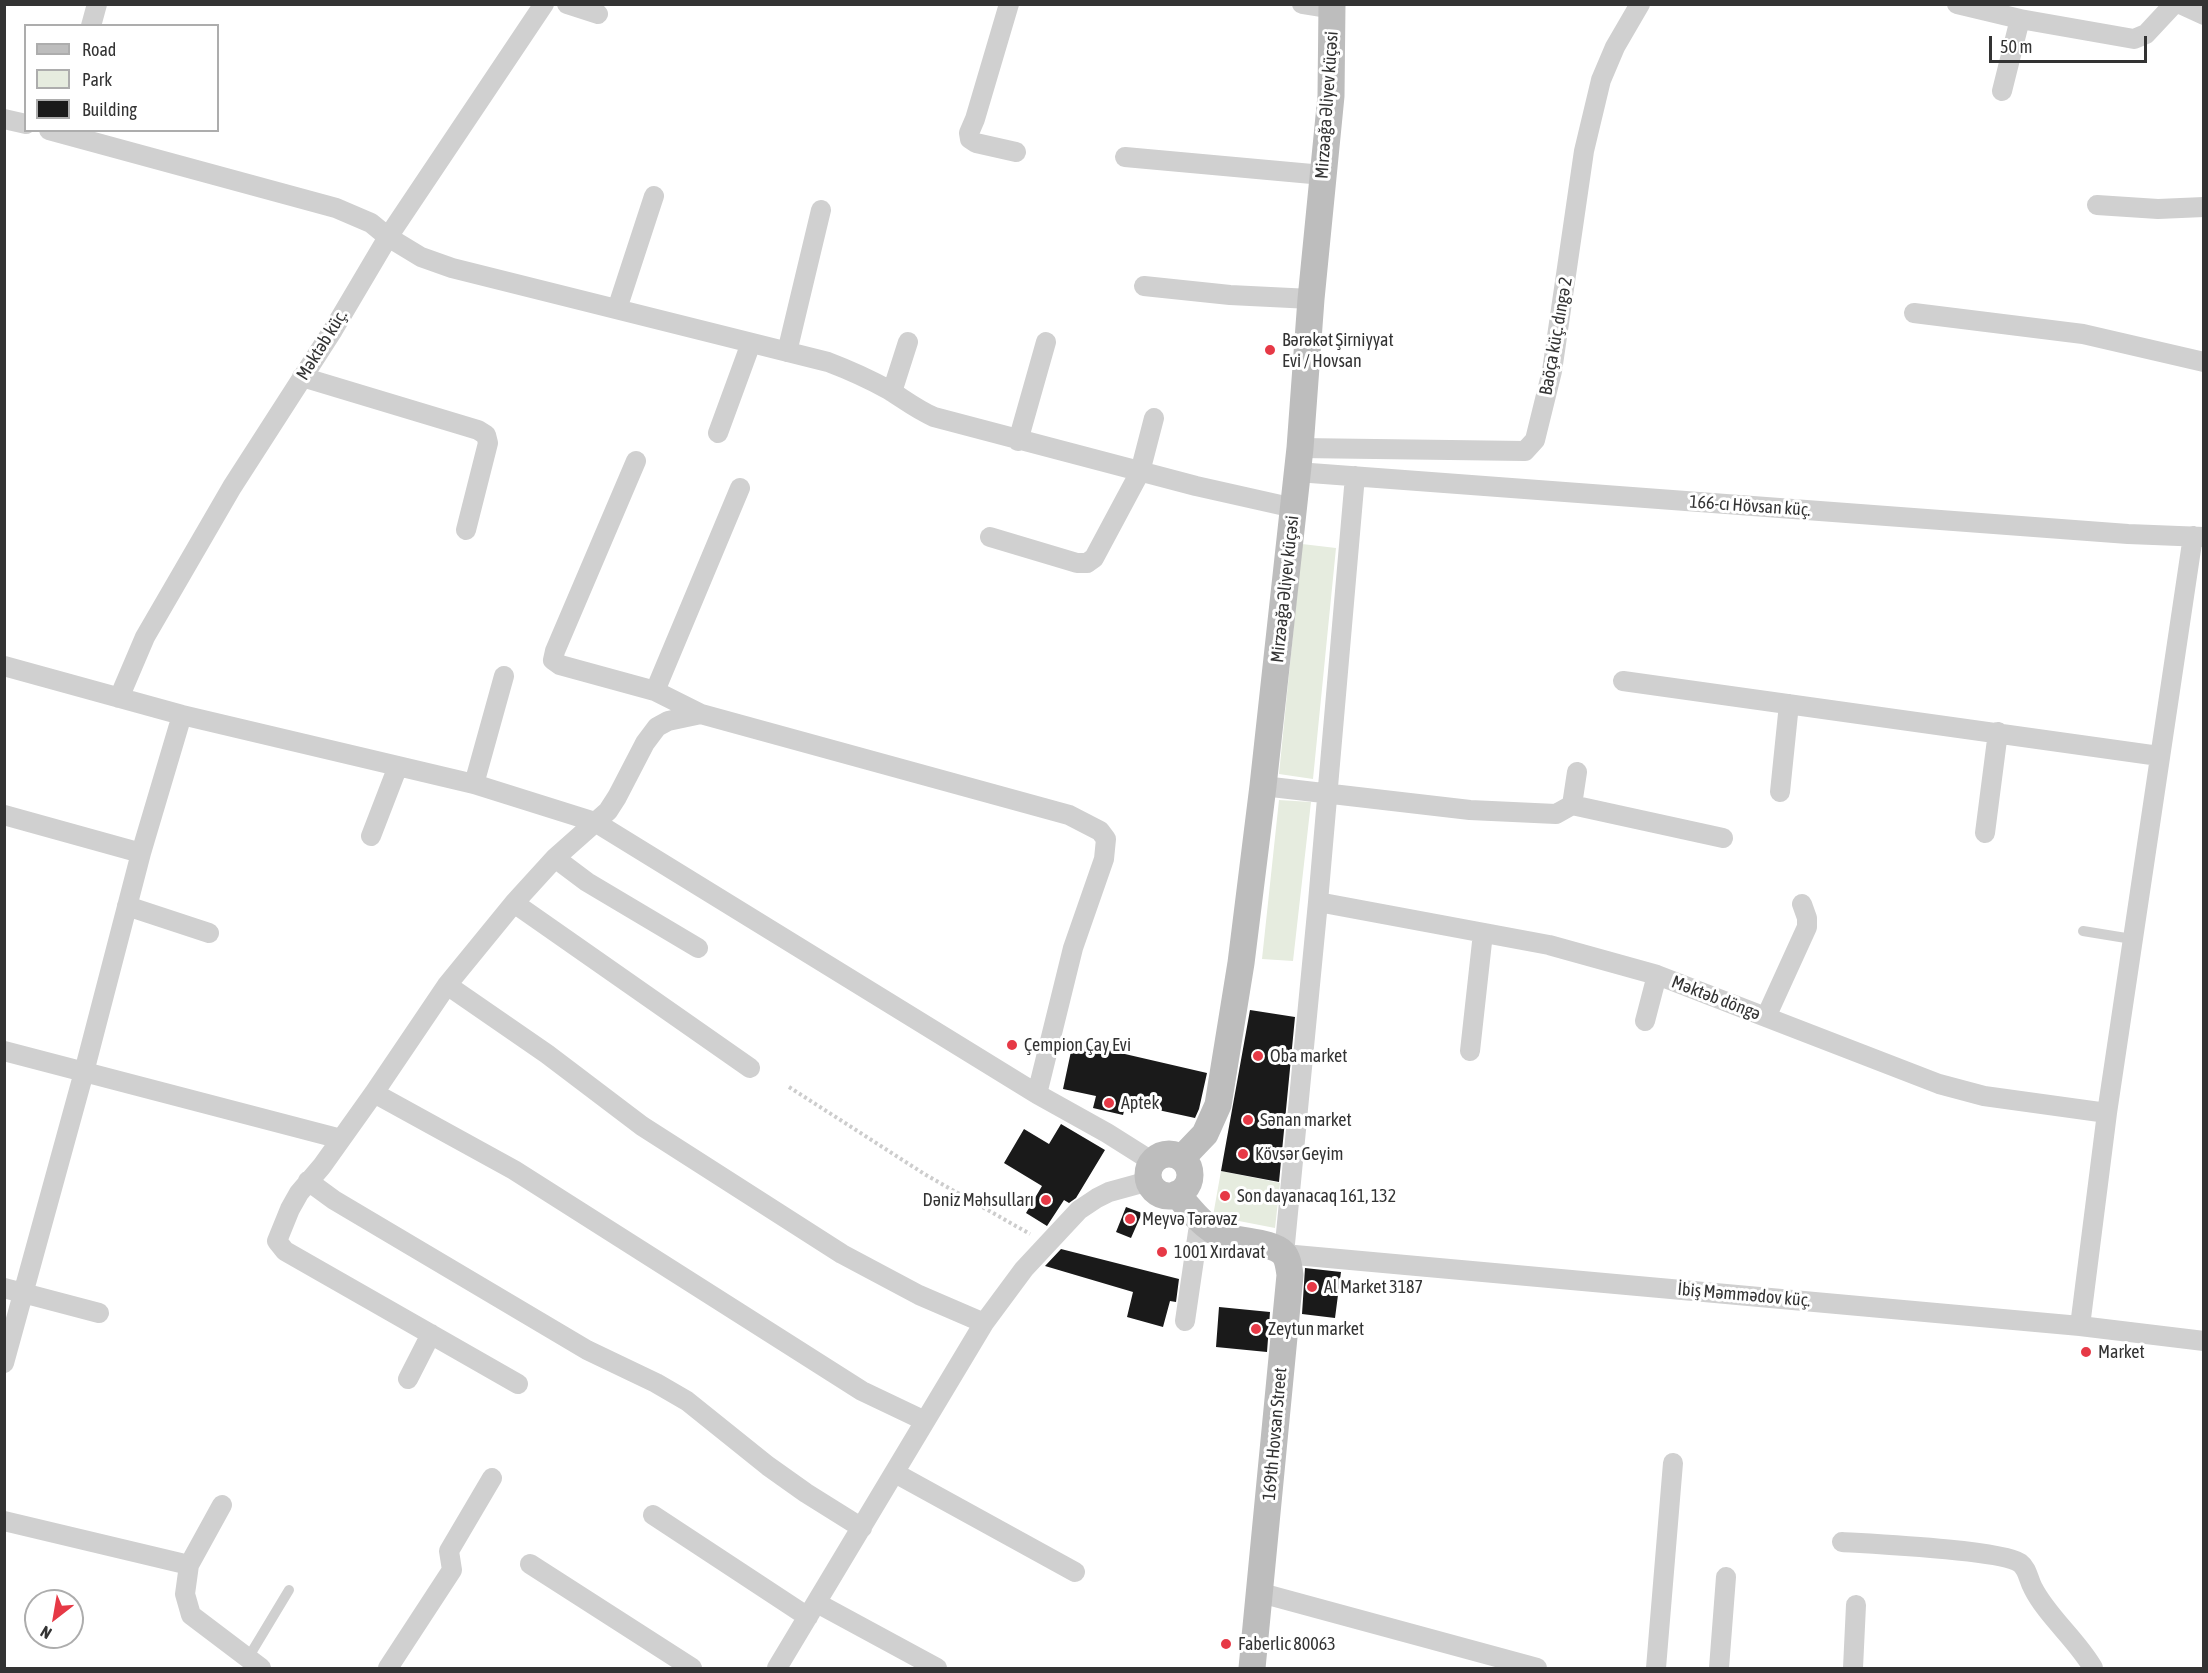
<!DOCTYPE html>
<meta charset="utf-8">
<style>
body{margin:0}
#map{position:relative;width:2208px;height:1673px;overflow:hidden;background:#fff;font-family:"Asap Condensed",sans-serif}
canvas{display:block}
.frame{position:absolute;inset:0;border:6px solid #333;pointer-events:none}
.legend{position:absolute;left:24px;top:24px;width:195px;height:108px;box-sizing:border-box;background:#fff;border:2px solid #adadad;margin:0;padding:8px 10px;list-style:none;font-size:18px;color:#333}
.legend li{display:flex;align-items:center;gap:12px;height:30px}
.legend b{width:30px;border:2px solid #adadad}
.north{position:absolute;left:24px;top:1589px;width:60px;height:60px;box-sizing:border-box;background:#fff;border:2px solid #adadad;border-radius:50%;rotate:211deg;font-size:16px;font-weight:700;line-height:24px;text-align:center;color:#333}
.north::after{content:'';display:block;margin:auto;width:21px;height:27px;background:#e63946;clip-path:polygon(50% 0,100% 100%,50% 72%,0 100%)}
.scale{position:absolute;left:1989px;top:36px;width:158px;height:27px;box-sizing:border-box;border:3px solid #333;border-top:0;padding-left:8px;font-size:18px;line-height:21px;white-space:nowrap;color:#333;-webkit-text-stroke:4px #fff;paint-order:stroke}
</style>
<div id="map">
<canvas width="2208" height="1673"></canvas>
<div class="frame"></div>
<ul class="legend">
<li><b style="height:8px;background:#bdbdbd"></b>Road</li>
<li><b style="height:16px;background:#e6ecdf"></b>Park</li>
<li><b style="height:16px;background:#1a1a1a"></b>Building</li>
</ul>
<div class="north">N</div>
<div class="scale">50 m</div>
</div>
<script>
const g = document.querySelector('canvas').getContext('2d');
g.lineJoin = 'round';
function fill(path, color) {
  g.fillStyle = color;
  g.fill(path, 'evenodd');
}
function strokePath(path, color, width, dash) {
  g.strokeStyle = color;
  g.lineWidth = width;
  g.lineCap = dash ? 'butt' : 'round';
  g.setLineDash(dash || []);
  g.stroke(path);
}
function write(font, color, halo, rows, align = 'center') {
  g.font = font + ' "Asap Condensed",sans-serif';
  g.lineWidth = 6;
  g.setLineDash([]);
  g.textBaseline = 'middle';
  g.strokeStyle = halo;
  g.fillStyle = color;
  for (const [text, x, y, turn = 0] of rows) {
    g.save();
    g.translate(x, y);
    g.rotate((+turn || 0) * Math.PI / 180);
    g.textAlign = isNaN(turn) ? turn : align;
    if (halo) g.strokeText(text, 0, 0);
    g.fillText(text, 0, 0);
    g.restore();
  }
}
fill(new Path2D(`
 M1302,544L1336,548L1313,779L1279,774Z
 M1279,800L1311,802L1293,961L1262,959Z
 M1221,1171L1280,1183L1275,1228L1213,1216Z`), '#e6ecdf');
fill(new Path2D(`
 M1250,1010L1295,1017L1279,1182L1221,1171Z
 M1073,1042L1207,1073L1199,1109L1195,1118L1126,1103L1123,1115L1093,1108L1096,1096L1063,1089Z
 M1061,1124L1105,1150L1076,1198L1069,1203L1064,1200L1047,1226L1026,1213L1042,1186L1004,1163L1024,1129L1049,1144Z
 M1126,1207L1142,1213L1131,1238L1116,1232Z
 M1061,1249L1179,1279L1176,1302L1170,1301L1163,1327L1127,1317L1133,1292L1045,1266Z
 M1305,1268L1341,1272L1335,1318L1302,1314Z
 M1219,1307L1270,1312L1267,1352L1216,1347Z`), '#1a1a1a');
strokePath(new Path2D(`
 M789,1087L926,1175L1030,1234`), '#cdcdcd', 4, [3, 3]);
strokePath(new Path2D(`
 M2083,931L2132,939
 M248,1658L289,1590`), '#d0d0d0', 10);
strokePath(new Path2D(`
 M567,4L598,14
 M1009,4L975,119L969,133L970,139L976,143L1016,152
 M1302,4L1333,9
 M1957,4L2020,19L2134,39L2146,34L2174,4
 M2180,4L2204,15
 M91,26L97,4
 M2002,91L2020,19
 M4,119L26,124
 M49,130L336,208L371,223L388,237L421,257L452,268L828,362C849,370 869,379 889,390C905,400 916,409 934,417L1196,486L1294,508
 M1125,157L1323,175
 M2097,205L2158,209L2204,207
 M1144,286L1230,295L1311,299
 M617,309L654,196
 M1914,313L2083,334L2204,362
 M787,352L821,210
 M302,377L478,430L486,435L488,443L466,530
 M892,392L908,342
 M718,433L751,343
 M1018,441L1046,342
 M1300,448L1525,451L1535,440L1552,371L1584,151L1601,80L1615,47L1640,4
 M636,461L555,651L553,660L560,665L655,691L701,714
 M1297,472L2128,534L2204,537
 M1355,476L1318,902L1284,1254L2080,1326L2204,1341
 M990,537L1077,563H1087L1094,558L1140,472L1154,418
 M4,666L182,715L474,784L595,822L1037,1094L1107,1133L1153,1162
 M1623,681L2159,756
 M655,691L740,488
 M119,698L145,637L232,487L333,330L388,237L544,4
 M474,784L504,676
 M1263,786L1470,810L1556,814L1572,805L1723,838
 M1780,792L1789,704
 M1572,805L1577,772
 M4,815L141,853
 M1985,833L1998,732
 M371,836L398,766
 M555,858L587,882L698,948
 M1318,902L1549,945L1657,975L1939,1084L1984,1096L2107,1113
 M514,903L750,1068
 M127,906L209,933
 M447,985L547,1054L642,1126L842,1254L919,1295L984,1323
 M1766,1017L1807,927V918L1802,904
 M1645,1021L1657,975
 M4,1051L341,1139
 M1470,1051L1483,933
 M374,1093L514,1170L862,1391L925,1421
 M308,1181L334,1200L587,1350L656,1383L687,1401L768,1466L806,1493L862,1528
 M4,1288L99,1313
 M1185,1321L1198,1232L1202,1222
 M2080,1326L2107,1113L2193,536
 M4,1363L84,1072L141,853L182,715
 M408,1379L431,1334
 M518,1384L285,1251L277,1241L290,1209L299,1193L322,1166L374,1093L447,985L514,903L555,858L608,811L617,797L645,743L657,727L668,721L701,714L1069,815L1100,831L1106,839L1104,859L1073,948L1037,1094
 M895,1473L1075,1572
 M222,1505L189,1565L185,1594L191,1615L261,1668
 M653,1515L808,1617
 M4,1521L189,1565
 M1842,1542C1873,1544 2001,1550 2020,1563C2028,1569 2028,1579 2033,1588C2047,1616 2077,1640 2093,1668
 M530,1564L692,1668
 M1261,1593L1537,1668
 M817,1603L937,1668
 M388,1668L452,1570L449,1551L492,1478
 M777,1668L984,1323L1024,1269L1079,1210L1097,1198L1109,1192L1149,1181
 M1656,1668L1673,1463
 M1719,1668L1726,1577
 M1853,1668L1856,1605`), '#d0d0d0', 20);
strokePath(new Path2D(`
 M1148 1175a21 21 0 1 1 42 0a21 21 0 1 1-42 0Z
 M1182,1158L1205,1134L1218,1105L1241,963L1263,786L1300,448L1311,299L1331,96L1332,4
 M1177,1194C1189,1208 1201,1224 1217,1233C1235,1243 1270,1240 1283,1253C1288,1258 1289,1268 1290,1275L1252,1668`), '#bdbdbd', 27);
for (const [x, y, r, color] of [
 [1270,350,6,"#e63946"],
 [1012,1045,6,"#e63946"],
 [1258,1056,6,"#e63946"],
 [1109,1103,6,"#e63946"],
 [1248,1120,6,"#e63946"],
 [1243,1154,6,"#e63946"],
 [1225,1196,6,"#e63946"],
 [1046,1200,6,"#e63946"],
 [1130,1219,6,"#e63946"],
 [1162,1252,6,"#e63946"],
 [1312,1287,6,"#e63946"],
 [1256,1329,6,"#e63946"],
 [2086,1352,6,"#e63946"],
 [1226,1644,6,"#e63946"]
]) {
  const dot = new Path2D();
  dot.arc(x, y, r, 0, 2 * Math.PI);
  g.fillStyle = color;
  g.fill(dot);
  strokePath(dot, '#fff', 2);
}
write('18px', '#333', '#fff', [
 ["Mirzəağa Əliyev küçəsi",1327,105,-86],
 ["Baöça küç. dıngə 2",1556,336,-80],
 ["Məktəb küç.",322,345,-58],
 ["166-cı Hövsan küç.",1750,506,4],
 ["Mirzəağa Əliyev küçəsi",1285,589,-84],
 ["Məktəb döngə",1716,998,21],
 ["İbiş Məmmədov küç.",1744,1295,5],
 ["169th Hovsan Street",1275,1434,-85]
]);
write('18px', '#333', '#fff', [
 ["Bərəkət Şirniyyat",1282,340],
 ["Evi / Hovsan",1282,361],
 ["Çempion Çay Evi",1024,1045],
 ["Oba market",1270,1056],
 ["Aptek",1121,1103],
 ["Sənan market",1260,1120],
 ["Kövsər Geyim",1255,1154],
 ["Son dayanacaq 161, 132",1237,1196],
 ["Dəniz Məhsulları",1034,1200,"right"],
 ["Meyvə Tərəvəz",1142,1219],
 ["1001 Xırdavat",1174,1252],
 ["Al Market 3187",1324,1287],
 ["Zeytun market",1268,1329],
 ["Market",2098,1352],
 ["Faberlic 80063",1238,1644]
], 'left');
</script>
